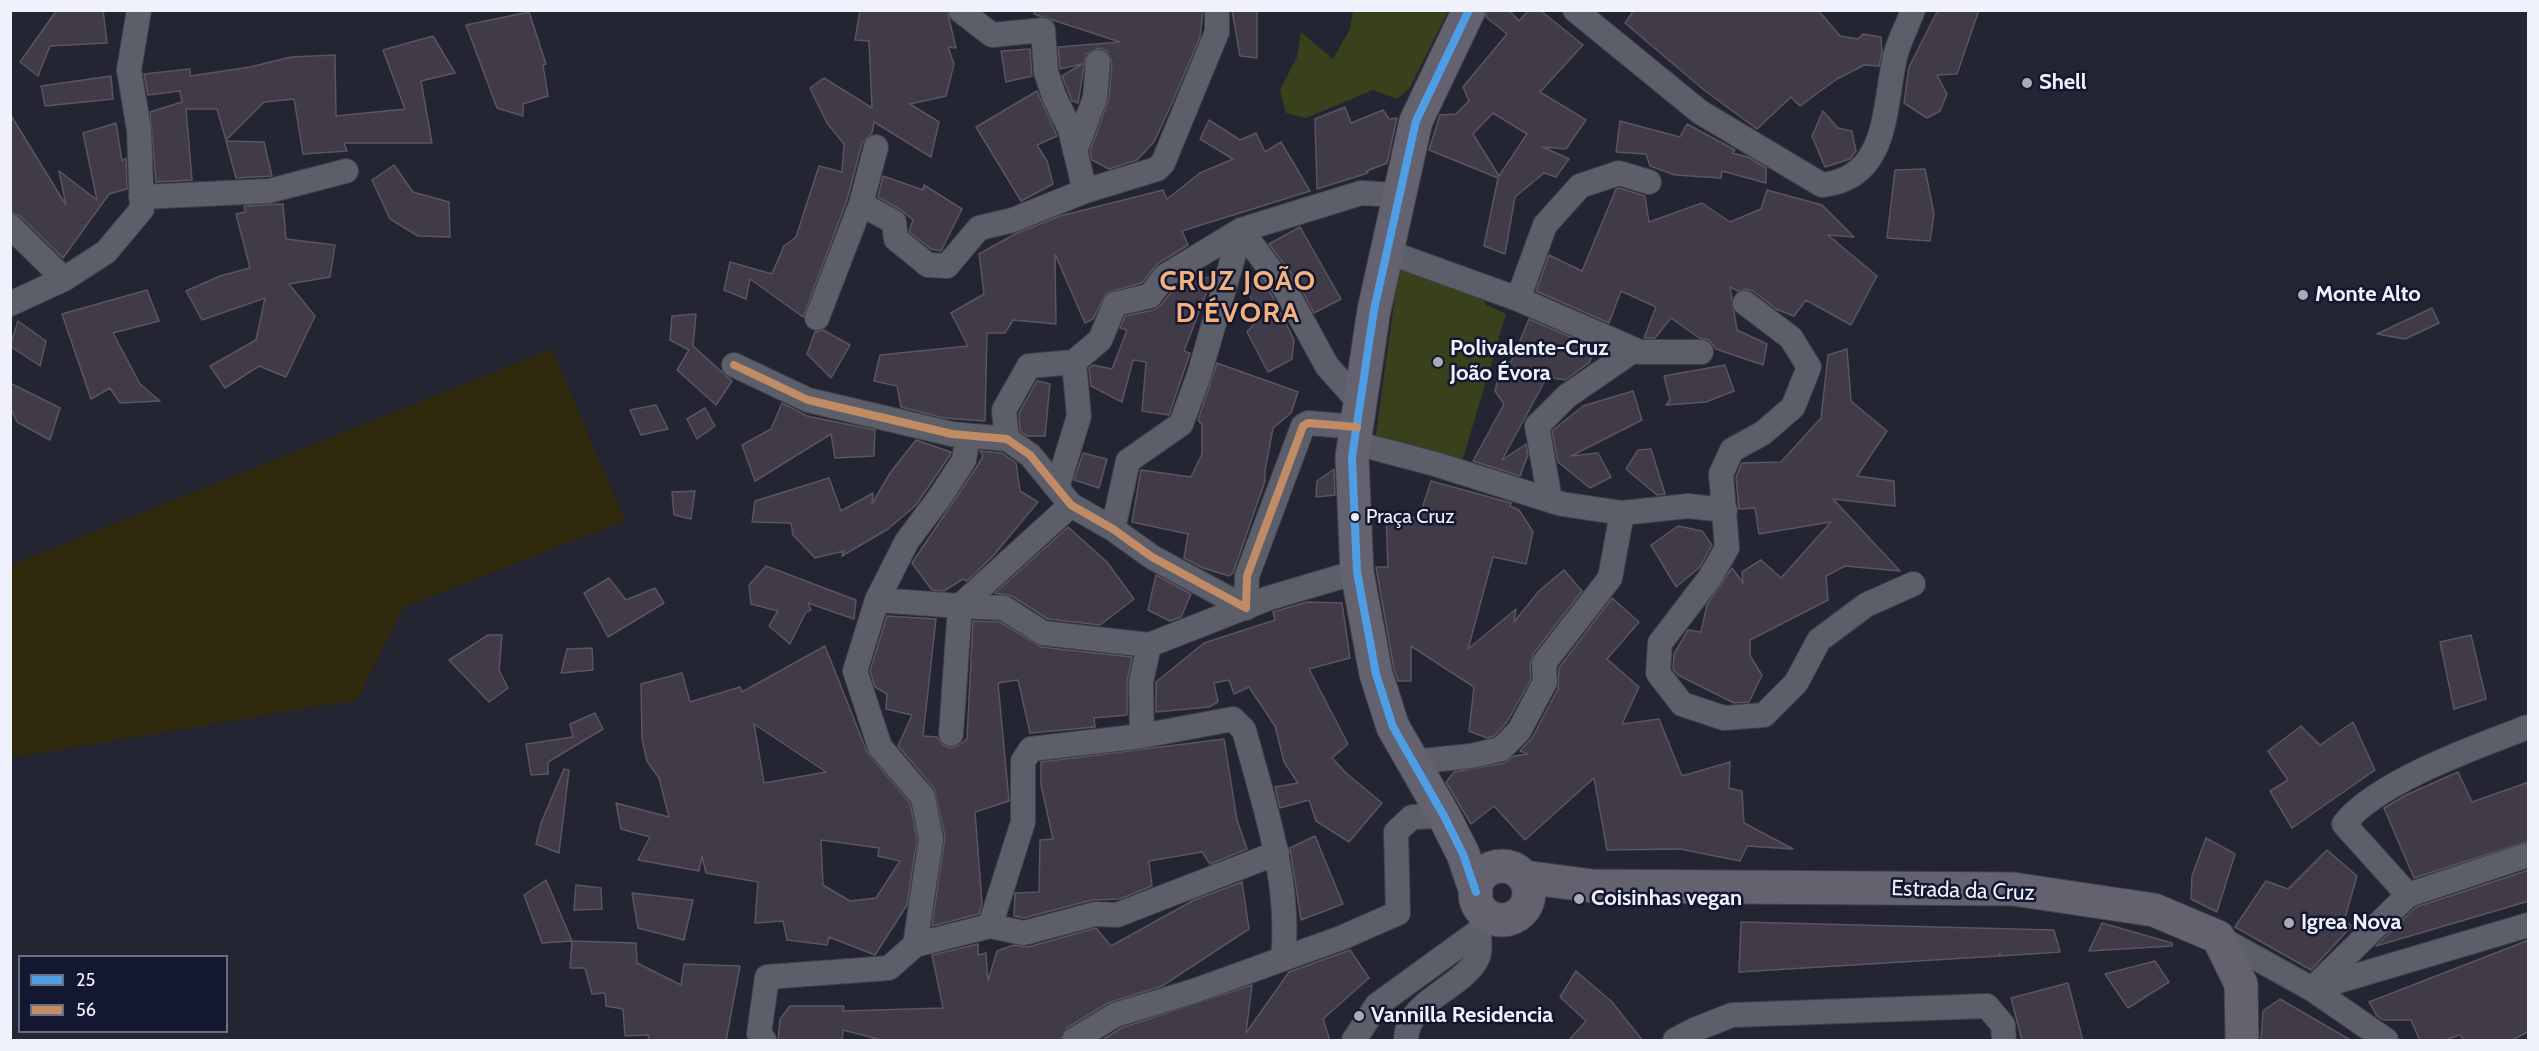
<!DOCTYPE html>
<meta charset="utf-8">
<style>
body{margin:0}
#map{position:relative;width:2539px;height:1051px;overflow:hidden;background:#232533;font-family:Cabin,sans-serif}
canvas{display:block}
.frame{position:absolute;inset:0;border:12px solid #eff2fc;pointer-events:none}
.legend{position:absolute;left:18px;top:955px;width:210px;height:78px;box-sizing:border-box;background:#131730;border:2px solid #6b6f82;margin:0;padding:8px 10px;list-style:none;font-size:18px;color:#eff2fc}
.legend li{display:flex;align-items:center;gap:12px;height:30px}
.legend b{width:30px;border:2px solid #6b6f82}
</style>
<div id="map">
<canvas width="2539" height="1051"></canvas>
<div class="frame"></div>
<ul class="legend">
<li><b style="height:8px;background:#4d9ee5"></b>25</li>
<li><b style="height:8px;background:#c18c65"></b>56</li>
</ul>
</div>
<script>
const g = document.querySelector('canvas').getContext('2d');
g.lineJoin = 'round';
function fill(path, color) {
  g.fillStyle = color;
  g.fill(path, 'evenodd');
}
function strokePath(path, color, width, dash) {
  g.strokeStyle = color;
  g.lineWidth = width;
  g.lineCap = dash ? 'butt' : 'round';
  g.setLineDash(dash || []);
  g.stroke(path);
}
function write(font, color, halo, rows, align = 'center') {
  g.font = font + ' Cabin,sans-serif';
  g.lineWidth = 5;
  g.setLineDash([]);
  g.textBaseline = 'middle';
  g.strokeStyle = halo;
  g.fillStyle = color;
  for (const [text, x, y, turn = 0] of rows) {
    g.save();
    g.translate(x, y);
    g.rotate((+turn || 0) * Math.PI / 180);
    g.textAlign = isNaN(turn) ? turn : align;
    if (halo) g.strokeText(text, 0, 0);
    g.fillText(text, 0, 0);
    g.restore();
  }
}
fill(new Path2D(`
 M1353,11H1448L1409,89L1397,99L1373,90L1306,118L1286,113L1280,90L1297,57L1301,32L1333,59L1350,29Z
 M1399,268L1478,288L1486,305L1506,314L1461,465L1375,441Z`), '#39411c');
fill(new Path2D(`
 M552,349L625,521L404,607L357,700L11,758V565Z`), '#30290e');
const building = new Path2D(`
 M57,10H103L107,43L50,46L38,76L20,62Z
 M860,10H947L956,48L948,47L954,64L946,96L910,104L939,122L931,157L874,122L872,133L862,143L847,200L803,317L750,279L746,299L724,290L730,262L772,274L784,246L796,237L819,166L842,172L844,144L827,123L810,88L824,78L872,108L869,41L855,40Z
 M1035,10H1203L1200,37L1172,103L1154,142L1137,160L1109,169L1092,160L1090,151L1109,99L1112,63L1107,51L1099,48L1086,54L1078,103L1072,101L1062,76L1082,64L1060,69L1058,47L1120,42L1034,14Z
 M1232,10H1257V58L1240,56Z
 M1487,10H1509L1519,21L1529,10H1540L1583,45L1540,92L1586,120L1566,149L1543,147L1569,159L1556,177L1544,173L1515,197L1505,254L1484,246L1498,178L1429,150L1440,115L1456,114L1469,101L1463,87L1507,34L1486,17ZM1493,113L1527,134L1499,176L1473,134Z
 M1634,10H1818L1840,36L1858,39L1863,34L1881,37L1882,52L1879,66L1864,65L1837,79L1800,106L1791,97L1757,129L1704,90L1625,23Z
 M1938,10H1979L1957,74L1937,75L1947,94L1940,111L1927,118L1904,103L1909,67Z
 M529,12L546,64L543,65L548,96L523,104V116L497,108L466,25Z
 M433,36L455,73L421,81L432,143H344L347,151L303,154L294,99L264,102L226,140L217,109H186L192,180L156,182L150,112L182,102L180,91L148,95L144,74L190,69V76L250,67L291,57L335,55L336,116L405,109L383,50Z
 M1030,49L1032,76L1006,82L1001,51Z
 M111,76L113,99L45,106L41,86Z
 M1037,91L1057,136L1037,145L1047,161L1053,184L1021,201L976,127Z
 M1345,107L1351,123L1383,110L1389,119L1397,118L1387,163L1367,171L1368,173L1317,189L1315,119Z
 M1823,111L1838,128L1852,131L1856,151L1850,159L1825,167L1812,136Z
 M10,114L66,205L59,171L97,200L83,133L116,123L122,161L126,158L127,189L109,194L63,258L20,216L10,212Z
 M1209,120L1240,140L1256,133L1265,152L1281,142L1310,191L1182,231L1188,245L1157,264L1142,283L1106,293L1093,319L1085,323L1055,254L1056,324L1013,320L1005,333H987L985,421L944,418L901,407L897,386L874,381L880,355L968,346L951,313L984,294L979,254L1015,234L1060,216L1163,190L1167,199L1200,173L1233,159L1200,139Z
 M1620,121L1680,137L1687,124L1735,150L1732,153L1748,157L1766,168V183L1722,171L1721,178L1675,175L1650,166L1646,154L1616,152Z
 M226,141L264,142L272,176L236,178Z
 M394,165L413,192L449,202L450,237L418,236L390,219L372,180Z
 M1925,169L1934,214L1930,241L1887,238L1895,170Z
 M883,176L923,190L924,185L962,209L941,251L931,249L909,232L913,220L901,210L878,197Z
 M1619,188L1645,196L1649,222L1702,203L1730,222L1761,209L1767,190L1822,205L1854,237L1828,235L1877,276L1851,325L1806,300L1794,316L1776,309L1753,291L1746,289L1738,291L1730,287L1737,330L1767,344L1763,365L1716,349L1709,340L1699,338L1671,318L1655,338H1644L1656,307L1621,291L1609,323L1536,291L1549,255L1582,271L1616,189Z
 M283,204L286,239L335,245L330,277L289,284L315,316L286,377L259,366L225,388L210,366L256,340L265,298L202,320L186,291L220,276L250,268L236,214L245,212L244,206Z
 M1300,227L1341,299L1314,313L1297,281L1269,244Z
 M1200,271L1203,277L1212,278L1184,351L1190,353L1169,415L1142,411L1146,362L1133,360L1122,402L1091,386L1089,368L1093,365L1112,369L1127,330L1120,328L1125,316L1154,310L1161,305L1175,287Z
 M1260,279L1273,297L1294,340L1292,359L1268,372L1247,332L1258,319L1247,287Z
 M147,290L159,321L113,333L140,384L160,401L120,403L110,388L91,399L62,314Z
 M2432,308L2439,323L2405,339L2377,334Z
 M696,314L693,346L732,381L716,405L677,370L689,350L670,340L672,316Z
 M1529,319L1596,348L1589,363L1565,380L1547,377L1502,460L1526,444L1528,455L1520,476L1473,461L1504,404L1495,391L1502,362H1511Z
 M18,321L46,341L40,366L10,346Z
 M823,330L850,345L831,378L807,354L815,332Z
 M1847,349L1851,401L1887,431L1857,476L1894,481L1895,506L1833,499L1900,571L1845,566L1826,576L1828,600L1750,640V656L1762,675L1749,702L1734,703L1678,675L1673,669L1674,654L1688,630L1701,632L1707,605L1732,568L1743,583L1742,572L1761,560L1781,578L1831,522L1759,534L1755,508L1739,509L1736,477L1742,463L1781,462L1821,418L1828,355Z
 M1217,363L1298,392L1291,413L1273,428L1265,470V481L1233,573L1229,576L1203,568L1184,558L1188,534L1132,522L1141,470L1191,477L1202,454V425L1198,420Z
 M1725,365L1734,391L1706,402L1666,405L1670,400L1664,376Z
 M1037,381L1050,384L1045,436H1027L1020,431L1019,413Z
 M10,383L60,408L50,440L17,422L10,407Z
 M1633,391L1642,420L1571,456L1598,453L1611,477L1590,488L1558,462L1552,431L1583,406Z
 M782,403L807,416L875,430L874,456L835,458L831,434L755,481L742,445L771,429Z
 M656,405L668,429L641,435L630,410Z
 M705,408L715,426L697,439L687,419Z
 M916,440L951,452L950,455L916,505L888,529L842,556L844,551L815,558L793,535L791,523L752,522L755,501L829,478L841,511L873,493L872,504L890,473Z
 M1651,449L1665,494L1657,495L1626,469L1638,450Z
 M980,451L1002,453L1016,463L1020,491L1038,502L993,556L967,581L963,579L944,591L932,590L912,563L976,468L983,456Z
 M1083,453L1107,459L1099,488L1074,480Z
 M1334,469L1335,495L1316,497L1317,481Z
 M1431,481L1511,503L1510,506L1519,510L1533,532L1526,564L1493,557L1468,649L1516,609L1514,622L1539,591L1564,570L1582,591L1533,654L1530,664L1531,679L1507,722L1494,736L1487,738L1469,731L1474,687L1411,646V681H1398L1394,669L1376,567H1388L1386,514L1419,518Z
 M695,491L691,519L674,515L672,492Z
 M1678,526L1702,531L1712,545L1699,568L1676,587L1651,545Z
 M1068,527L1107,562L1134,599L1100,625L1048,619L1012,596L995,593Z
 M766,566L856,600L854,619L808,603L811,610L806,612L790,644L769,626L778,611L751,604L749,585Z
 M1156,575L1191,594L1181,617L1170,621L1148,610Z
 M609,578L626,600L655,588L664,603L608,637L584,593Z
 M1612,598L1639,622L1607,659L1639,687L1622,724L1659,719L1682,776L1730,762L1729,788L1742,791L1744,823L1793,849L1747,846L1740,861L1680,849L1607,850L1594,778L1525,840L1494,806L1471,824L1446,782L1454,772L1504,763L1514,756L1528,754L1520,751L1532,738L1558,689L1559,668Z
 M1307,602L1342,603L1350,658L1309,669L1348,744L1332,758L1346,773L1382,803L1349,842L1316,821L1309,800L1280,808L1275,787L1298,783L1284,762L1275,726L1249,687L1234,694L1229,680L1214,683L1218,702L1209,707L1156,712V682L1204,643L1275,620L1273,612Z
 M887,616L936,619L923,736L937,737L943,745L949,748L958,746L967,739L973,621L1000,622L1041,647L1132,657L1127,682V715L1094,718L1095,727L1030,733L1018,680L998,683L1009,801L975,812L982,903L979,914L932,926L945,836L934,788L898,746L912,715L886,709L887,694L875,687L870,671Z
 M488,635H502L499,670L508,688L489,702L449,660Z
 M2471,635L2486,699L2454,709L2440,642Z
 M825,646L867,752L910,803L917,839L907,905L875,955L829,937L827,945L787,940L783,921L755,923L758,882L706,873L702,856L699,871L638,860L650,837L621,829L616,803L669,817L659,778L647,761L642,739L641,684L682,673L690,702L740,687L742,692ZM754,724L826,772L764,783ZM821,840L879,848L878,856L900,861L876,898L850,901L823,885Z
 M592,648L593,670L561,673L567,649Z
 M595,713L603,729L548,762V774L531,775L526,744L573,737L570,724Z
 M2353,722L2375,770L2292,828L2270,791L2288,780L2268,751L2301,726L2320,745Z
 M1224,739L1237,820L1247,849L1210,864L1202,852L1149,861L1152,886L1120,899L1092,900L1024,918L1014,916L1015,893L1039,892L1040,840L1053,839L1041,785V762Z
 M564,769L569,770L559,853L536,844L541,823Z
 M2458,772L2472,802L2529,782V841L2414,878L2384,808L2406,795Z
 M1315,836L1343,904L1301,920L1290,848Z
 M2206,838L2235,854L2217,912L2191,899L2192,876Z
 M2327,850L2357,876L2344,921L2352,926L2311,970L2235,927L2266,881L2288,889Z
 M2529,870V901L2376,946L2416,907Z
 M546,880L572,941L542,943L524,895Z
 M1242,882L1249,929L1162,986L1108,1003L1067,1028L1060,1041H885L843,1030L842,1041H778L780,1019L790,1006H844L843,1011L943,1008L932,955L978,944V955L986,953L988,981L997,951L1014,945L1028,947L1096,928L1111,946L1194,900Z
 M576,885L601,888L602,909L574,910Z
 M632,893L693,900L684,940L638,928Z
 M1741,922L2054,930L2060,952L2000,956V953L1999,956L1739,972Z
 M2102,923L2172,943V946L2089,951Z
 M2529,940V1031L2511,1041H2465L2460,1035L2442,1041H2420L2411,1020H2383L2377,1016L2369,1002Z
 M572,941L636,943L637,963L681,985L684,964L740,966L726,1041H649L648,1035L625,1036L623,1009L606,1006L605,993L592,994L585,968H570Z
 M1350,950L1369,978L1323,1019L1330,1041H1101L1121,1028L1252,985L1246,1033L1289,972Z
 M2155,961L2169,982L2128,1008L2105,974Z
 M1576,971L1612,1002L1643,1041H1568L1586,1021L1560,997Z
 M2068,983L2083,1041H2022L2011,998Z
 M2280,999L2352,1041H2261L2263,1011Z`);
fill(building, '#403b46');
strokePath(building, '#5a5560', 1.5);
const street = new Path2D(`
 M1575,10L1700,112L1822,185C1891,178 1883,104 1896,53C1900,39 1908,24 1913,10
 M961,11L992,35L1043,30L1046,72L1054,96L1070,129L1085,191
 M876,147L861,204L894,222L896,239L928,265L947,266L979,228L1013,220L1085,191L1157,169L1163,163L1217,32V10
 M1075,151L1095,98L1098,62
 M141,197L269,191L346,171
 M10,226L64,279
 M1388,252L1518,299L1545,225L1580,186L1619,173L1649,182
 M1518,299L1640,352H1701
 M1745,303L1791,338L1809,367L1793,407L1763,433L1732,450L1721,474L1727,548L1709,579L1660,643L1658,673L1682,704L1724,718L1764,715L1796,683L1819,640L1866,605L1913,584
 M10,304L64,279L106,252L142,209L139,130L129,70L139,10
 M817,318L861,204
 M734,365L808,400L952,434L1007,439L1030,455L1071,505L1113,529L1152,557L1246,608L1247,576L1303,426L1308,423L1357,427
 M1360,403L1327,366L1285,289L1241,230L1361,193L1398,195
 M1007,439L1004,410L1029,366L1074,362
 M1355,443L1435,464L1562,504L1622,513L1688,506L1725,510
 M1057,488L1079,416L1074,362L1100,340L1115,304L1150,296L1165,276L1241,230
 M1550,500L1537,426L1567,396L1634,350
 M1113,529L1128,461L1181,424L1199,375L1241,230
 M877,600L907,541L940,497L964,460L968,436
 M951,734L960,606L1004,608L1043,633L1149,645L1269,598L1357,572
 M1142,736L1141,682L1149,645
 M1411,762L1471,756L1501,749L1519,731L1545,682L1544,663L1610,578L1622,513
 M2408,895L2344,824C2376,782 2478,746 2528,727
 M990,926L1024,933L1095,914L1117,915L1277,853
 M2218,937L2312,989L2386,1040
 M915,945L931,839L923,797L880,747L855,671L877,600L960,606L1071,505
 M2315,988L2528,925
 M2312,989L2408,895L2528,855
 M764,1040L759,1034L767,977L889,968L915,945L990,926L1023,822V761L1031,749L1142,736L1233,719L1244,730C1264,805 1291,880 1283,958
 M1074,1040L1115,1015L1194,991L1341,938L1398,913L1396,832L1412,817L1444,816
 M1354,1040L1377,1005L1479,931L1486,914
 M1406,1040C1407,1000 1460,990 1477,959C1481,952 1479,939 1479,931
 M1675,1040L1694,1030L1732,1015L1987,1006L2003,1025L2004,1040`);
const secondary = new Path2D(`
 M1469,10L1416,121L1374,310L1352,457L1357,572L1376,674L1393,727L1444,816L1463,854L1476,892
 M1475 893a27 27 0 1 1 54 0a27 27 0 1 1-54 0Z
 M1524,877L1593,886L2013,889L2154,910L2218,937L2241,984L2242,1040`);
strokePath(street, '#3f404c', 26);
strokePath(secondary, '#3f404c', 35);
strokePath(street, '#5c5f6a', 24);
strokePath(secondary, '#64626f', 33);
strokePath(new Path2D(`
 M1469,10L1416,121L1374,310L1352,457L1357,572L1376,674L1393,727L1444,816L1463,854L1476,892`), '#4d9ee5', 8);
strokePath(new Path2D(`
 M734,365L808,400L952,434L1007,439L1030,455L1071,505L1113,529L1152,557L1246,608L1247,576L1303,426L1308,423L1357,427`), '#c18c65', 8);
for (const [x, y, r, color] of [
 [2027,83,6,"#a8aab6"],
 [2303,295,6,"#a8aab6"],
 [1438,362,6,"#a8aab6"],
 [1355,517,5,"#eff2fc"],
 [1579,899,6,"#a8aab6"],
 [2289,923,6,"#a8aab6"],
 [1359,1016,6,"#a8aab6"]
]) {
  const dot = new Path2D();
  dot.arc(x, y, r, 0, 2 * Math.PI);
  g.fillStyle = color;
  g.fill(dot);
  strokePath(dot, '#131730', 2);
}
write('20px', '#eff2fc', '#131730', [
 ["Praça Cruz",1366,517]
], 'left');
write('bold 22px', '#eff2fc', '#131730', [
 ["Shell",2039,83],
 ["Monte Alto",2315,295],
 ["Polivalente-Cruz",1450,349],
 ["João Évora",1450,374],
 ["Coisinhas vegan",1591,899],
 ["Igrea Nova",2301,923],
 ["Vannilla Residencia",1371,1016]
], 'left');
write('22px', '#eff2fc', '#131730', [
 ["Estrada da Cruz",1963,891,2]
]);
g.letterSpacing = '1.5px';
write('bold 28px', '#f4b281', '#131730', [
 ["CRUZ JOÃO",1238,282],
 ["D'ÉVORA",1238,314]
]);
g.letterSpacing = '0px';
</script>
